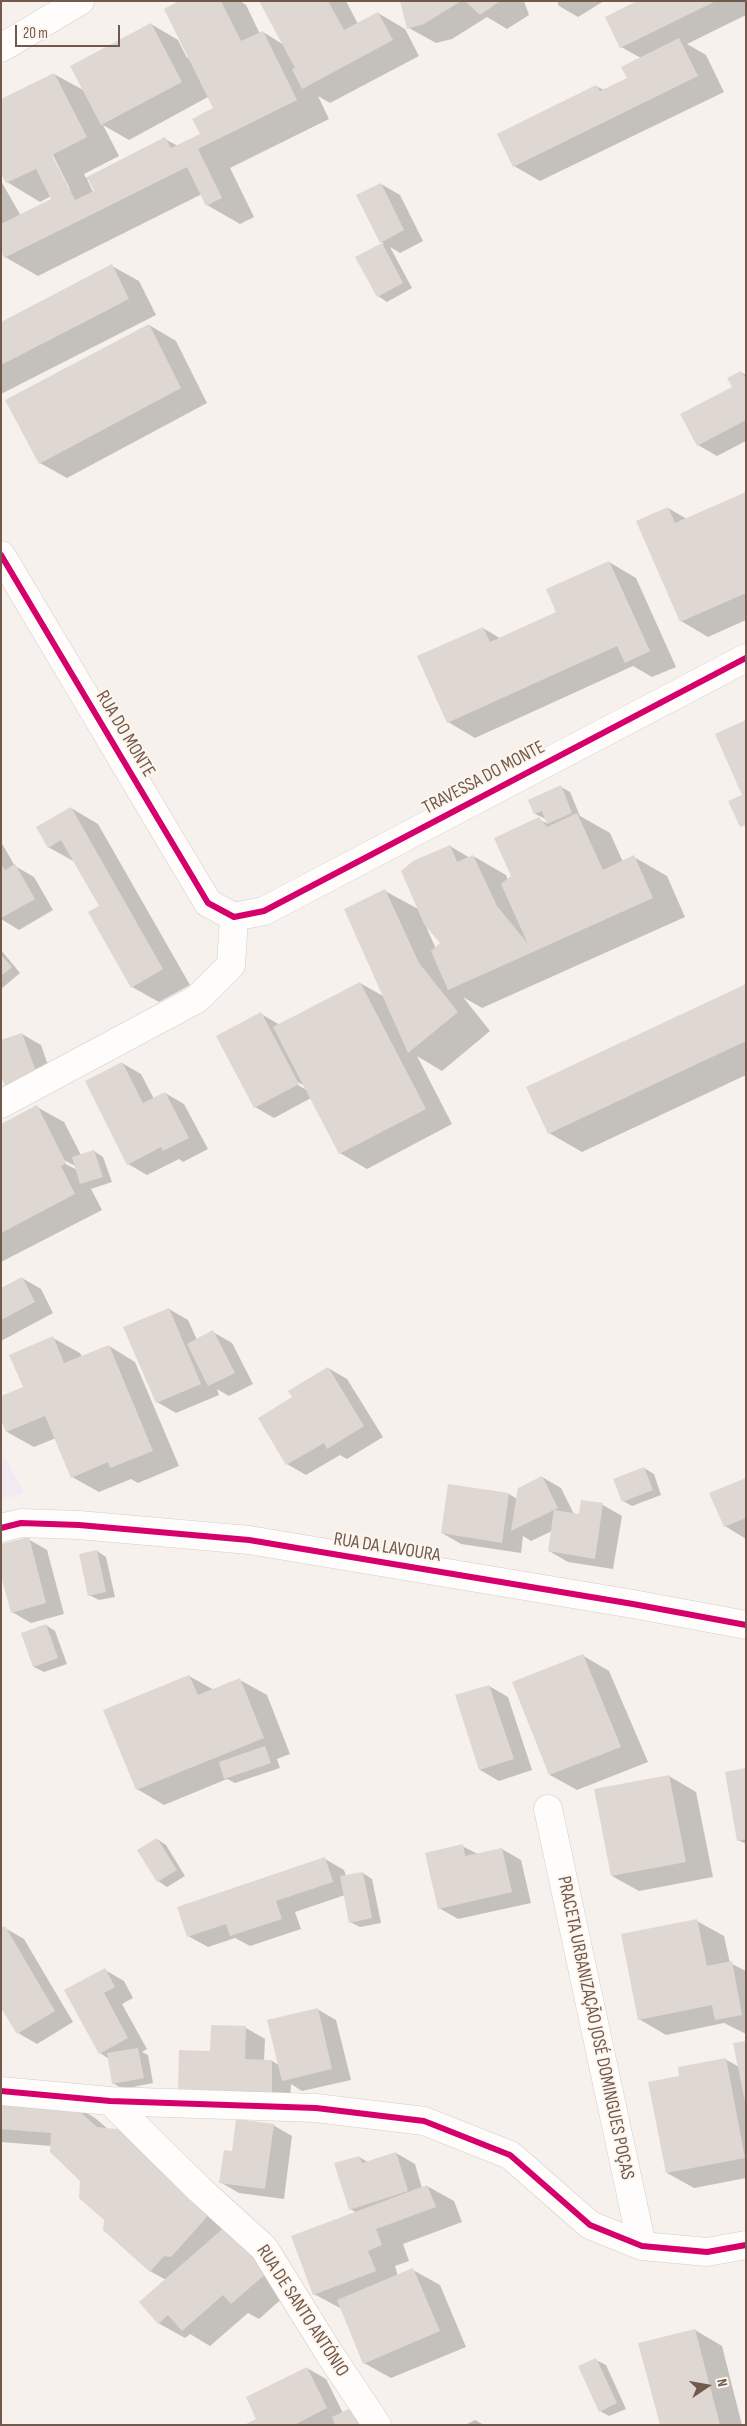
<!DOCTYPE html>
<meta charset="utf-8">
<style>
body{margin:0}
#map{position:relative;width:747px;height:2426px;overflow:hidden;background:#f6f1ec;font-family:"Sofia Sans Condensed",sans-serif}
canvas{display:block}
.frame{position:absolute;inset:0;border:2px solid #72594e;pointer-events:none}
.north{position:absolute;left:682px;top:2361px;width:50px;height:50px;-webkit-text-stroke:4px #fdf6ee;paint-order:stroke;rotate:78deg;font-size:14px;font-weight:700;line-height:20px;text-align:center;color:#72594e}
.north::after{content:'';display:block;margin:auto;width:18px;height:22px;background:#72594e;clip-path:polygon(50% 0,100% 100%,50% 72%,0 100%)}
.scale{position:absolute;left:15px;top:25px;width:105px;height:22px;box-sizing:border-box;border:2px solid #72594e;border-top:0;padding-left:6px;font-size:15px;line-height:18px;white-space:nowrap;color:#72594e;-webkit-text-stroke:4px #fdf6ee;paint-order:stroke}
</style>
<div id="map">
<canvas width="747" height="2426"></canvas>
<div class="frame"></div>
<div class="north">N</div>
<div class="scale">20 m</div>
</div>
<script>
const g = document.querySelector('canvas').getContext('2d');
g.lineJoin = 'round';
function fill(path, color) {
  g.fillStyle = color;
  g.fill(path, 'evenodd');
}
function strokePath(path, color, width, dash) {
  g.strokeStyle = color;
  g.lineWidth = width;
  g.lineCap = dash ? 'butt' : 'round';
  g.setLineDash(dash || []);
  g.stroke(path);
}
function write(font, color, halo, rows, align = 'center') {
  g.font = font + ' "Sofia Sans Condensed",sans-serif';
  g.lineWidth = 4;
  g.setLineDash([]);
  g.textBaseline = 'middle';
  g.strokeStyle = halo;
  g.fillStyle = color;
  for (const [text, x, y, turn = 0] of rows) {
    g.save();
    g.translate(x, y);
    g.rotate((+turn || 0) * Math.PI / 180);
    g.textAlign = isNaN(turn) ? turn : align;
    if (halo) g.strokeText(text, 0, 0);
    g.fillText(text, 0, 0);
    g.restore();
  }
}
fill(new Path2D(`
 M1,1449L24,1493L1,1500Z`), '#f2eaf2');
fill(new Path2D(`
 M182,1H240L246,5L260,34L263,32L284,45L261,1H346L358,24L378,13L405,29L419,56L330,103L318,96L329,119L230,168L254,217L240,224L207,205L202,194L38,276L5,257L1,248V181L21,216L53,200L51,196L40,202L7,182L54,74L85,91L151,24L178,40L187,58L189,57ZM208,97L215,109L202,135L178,146L165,139L86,178L84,174L119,156L103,125L129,140ZM50,149L70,189H67L48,150ZM89,178L96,191L93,192L87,179Z
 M401,1H524L529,15L507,29L487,17L452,39L436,43L409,28Z
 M557,1H604L578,17L559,6Z
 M640,1H746V15L687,44L706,55L724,92L540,181L514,166L596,86L604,90L628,79L641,58L621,47Z
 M381,184L400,195L423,241L400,253L390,247L412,288L387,302L378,296L357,257L384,243L381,242Z
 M112,266L139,281L156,315L1,394V323Z
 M149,325L176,341L207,403L67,478L40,463Z
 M741,372L746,375V441L717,456L698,445Z
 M746,493V620L708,637L681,621L668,508L687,519Z
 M609,562L636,578L676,667L652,677L633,666L475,738L448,722L483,628L501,639L558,613Z
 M561,787L570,792L580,816L610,833L623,862L634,857L667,876L685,917L482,1008L463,997L490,1031L442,1071L417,1056L452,1124L367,1169L340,1153L311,1098L274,1118L255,1107L261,1014L280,1025L360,983L385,997V891L420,910L450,846L470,858L473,856L506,875L508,880L512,877L539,819L548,824L546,819L535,814ZM425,924L442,944L436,949ZM294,1080L305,1086V1089L293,1082Z
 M71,808L98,824L190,985L159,1002L132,987L101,907L75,862L48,847Z
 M1,842L15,866L34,877L53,910L19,930L1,919Z
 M1,950L20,973L1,989Z
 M746,986V1075L582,1152L549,1133Z
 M22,1034L41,1045L55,1085L25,1096Z
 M122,1063L141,1074L154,1099L165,1093L184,1104L208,1149L183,1162L179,1159L147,1175L128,1164Z
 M37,1107L64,1122L81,1155L94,1151L103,1157L112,1182L91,1189L102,1210L1,1262V1125ZM62,1159L77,1167V1170L60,1161Z
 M22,1278L41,1289L53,1313L1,1341V1289Z
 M169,1309L188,1320L197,1340L213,1332L232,1343L253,1384L229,1396L217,1389L219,1395L176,1413L157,1402Z
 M53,1338L80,1353L82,1357L109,1346L135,1362L179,1466L138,1483L131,1479L99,1492L72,1477L56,1438L34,1447L7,1432L1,1417L24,1388Z
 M328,1368L347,1379L383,1437L347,1459L340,1455L306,1475L287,1464L294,1397Z
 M644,1468L654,1474L661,1495L632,1506L623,1501Z
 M542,1477L561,1488L574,1514L580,1515L603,1505L622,1516L613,1569L568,1562L549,1551L552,1531L531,1541L523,1536L521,1553L461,1544L442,1533L509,1494L517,1499Z
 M746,1479V1539L725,1526Z
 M28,1539L47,1550L64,1614L31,1623L12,1612Z
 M97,1551L106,1557L115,1597L99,1600L89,1595Z
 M46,1625L55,1631L67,1664L44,1672L34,1667Z
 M582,1655L609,1671L648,1762L577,1790L550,1775Z
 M189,1676L214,1690L240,1680L267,1695L290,1754L277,1759L280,1768L235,1783L227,1779L164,1805L137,1789Z
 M489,1686L508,1697L532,1770L499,1781L480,1770Z
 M746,1770V1844L738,1840Z
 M669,1776L696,1792L713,1877L639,1891L612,1876Z
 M157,1839L166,1845L185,1876L167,1887L158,1881Z
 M462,1846L478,1854L502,1849L521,1860L531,1903L458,1919L439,1908Z
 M325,1859L344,1870L346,1876L363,1873L372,1879L381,1923L360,1927L350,1922L345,1895L295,1912L301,1929L250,1946L235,1938L208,1947L188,1936Z
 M697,1921L724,1936L730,1963L746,1971V2034L724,2023L666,2035L639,2019Z
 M5,1928L24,1939L73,2022L37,2044L18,2033Z
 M105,1970L124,1981L133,1998L122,2004L147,2049L142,2052L148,2055L153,2083L123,2089L113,2083L109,2059L100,2053Z
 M317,2009L336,2020L351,2080L302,2091L291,2084L290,2105L212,2052V2026L246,2028L265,2039L264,2061H272L279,2065Z
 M746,2042V2178L694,2188L667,2173L681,2077L725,2059L739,2067Z
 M1,2097L68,2102L95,2118L295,2287L259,2319L248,2313L210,2346L190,2334L185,2338L158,2323L166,2280L150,2271L105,2220L81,2180L51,2146L1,2142Z
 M273,2125L292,2136L284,2199L239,2193L220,2182Z
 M396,2153L415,2164L422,2188L427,2186L454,2201L462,2222L403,2244L409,2261L395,2266L398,2276L413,2270L440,2285L466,2347L391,2378L364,2363L342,2309L314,2294L357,2213L350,2209L359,2157L368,2162Z
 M695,2330L722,2346L742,2425H661Z
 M596,2360L606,2365L626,2409L609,2416L600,2411Z
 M307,2368L326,2379L343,2413L367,2425H247L258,2419Z
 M475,2420L484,2425H465Z`), '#0003');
fill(new Path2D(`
 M179,1H221L241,41L263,31L297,100L198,149L222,198L206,206L187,167L4,258L1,251V224L51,199L36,169L6,183L1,174V99L54,73L87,137L52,155L75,200L94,191L87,177L165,137L171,148L200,134L192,119L213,108L164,9Z
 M259,1H328L344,30L378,12L393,40L302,89L292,69L295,68Z
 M400,1H461L424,24L407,29Z
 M465,1H500L480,15Z
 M637,1H716L620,48L605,17Z
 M151,23L182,82L101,125L70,66Z
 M679,38L698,76L513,167L497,134L596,85L600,91L627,78L621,67Z
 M381,183L404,230L380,243L356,195Z
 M382,243L403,283L377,297L355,257Z
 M112,264L129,299L1,365V322Z
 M149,324L181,388L39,464L5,400Z
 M741,371L746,379V420L697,446L680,414L732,387L727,378Z
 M746,492V593L680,622L636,521L668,507L675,523Z
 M609,561L650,651L625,663L617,646L447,723L417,656L483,627L490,642L556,612L546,589Z
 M746,720V825L740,827L728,801L742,795L715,734Z
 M561,785L572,813L547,824L542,811L534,814L528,800Z
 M71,807L163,969L131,988L88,912L99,906L61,840L48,848L36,827Z
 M577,813L603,870L634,855L653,898L448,990L431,951L440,943L424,924L401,871L413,861L450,845L457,862L473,855L497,906L528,944L501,884L511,876L494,838L539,817L547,827Z
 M1,864L5,870L15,864L35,899L1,918Z
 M385,889L419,963L458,1012L408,1053L344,909Z
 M1,955L12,967L1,976Z
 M360,982L426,1109L339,1154L273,1027Z
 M746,984V1041L548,1134L526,1087Z
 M261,1012L299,1084L254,1108L216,1036Z
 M22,1033L37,1074L5,1086L1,1076V1040Z
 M122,1062L143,1103L165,1092L189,1138L163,1151L161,1147L127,1165L85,1081Z
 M37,1105L66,1163L61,1166L75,1194L1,1233V1124Z
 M94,1150L103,1177L80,1184L72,1157Z
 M22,1277L35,1302L1,1320V1288Z
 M169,1308L201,1384L156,1403L123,1327Z
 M213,1330L235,1373L208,1386L187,1344Z
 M53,1336L64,1363L109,1345L153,1451L110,1468L108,1462L71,1478L45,1416L6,1432L1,1420V1396L23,1387L9,1355Z
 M328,1367L364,1426L327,1449L324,1443L286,1465L258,1418L292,1397L288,1391Z
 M644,1467L653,1490L622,1502L613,1479Z
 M542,1476L558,1508L511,1531L518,1488Z
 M746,1478V1518L724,1527L709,1493Z
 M448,1484L509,1493L502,1543L441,1533Z
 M581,1500L603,1503L595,1559L548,1551L554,1510L579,1514Z
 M29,1537L46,1603L11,1613L1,1576V1544Z
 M97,1550L106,1592L88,1596L79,1554Z
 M46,1624L58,1658L33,1667L21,1633Z
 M583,1654L621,1747L549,1775L512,1682Z
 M189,1675L198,1695L240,1678L264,1738L136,1790L103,1710Z
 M489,1685L514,1759L479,1770L455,1695Z
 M265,1746L271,1763L224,1779L219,1762Z
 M746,1768V1839L737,1841L725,1772Z
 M669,1775L686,1862L611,1876L594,1789Z
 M157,1838L177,1870L157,1882L137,1850Z
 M463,1844L465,1856L502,1848L512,1892L438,1909L425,1853Z
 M325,1857L333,1882L276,1901L282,1919L230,1936L226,1924L187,1937L177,1907Z
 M363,1872L372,1918L349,1923L340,1876Z
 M697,1919L707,1966L732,1961L742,2015L715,2020L712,2005L638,2020L621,1934Z
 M5,1926L55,2011L17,2034L1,2008V1928Z
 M105,1968L115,1987L104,1993L128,2038L99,2054L64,1990Z
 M318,2008L332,2069L282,2081L267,2020Z
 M211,2025L246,2026L245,2059L272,2060V2095L178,2091L179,2050L210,2051Z
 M746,2041V2101H745L733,2043Z
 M138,2048L144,2078L112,2084L107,2053Z
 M726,2058L745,2158L666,2173L648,2082L679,2076L678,2067Z
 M1,2096L68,2101L97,2127L126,2130L214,2209L171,2257L164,2256L150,2272L103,2230L104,2220L79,2198L80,2181L50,2152L51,2133L1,2129Z
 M236,2119L274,2124L265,2189L219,2183L224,2150L232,2151Z
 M396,2152L408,2191L349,2210L334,2163L359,2156L362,2163Z
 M427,2185L436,2207L376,2229L382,2245L368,2251L376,2271L313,2295L291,2236Z
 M228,2224L269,2271L231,2304L223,2295L182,2331L168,2315L158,2324L139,2302Z
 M413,2268L440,2331L363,2364L337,2300Z
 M695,2329L720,2425H660L638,2343Z
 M596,2358L617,2403L599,2412L578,2366Z
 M307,2367L327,2408L294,2425H244L256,2419L246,2397Z
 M353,2407L360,2425H335L332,2417Z`), '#dfd7d2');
const minor = new Path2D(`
 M1,48L80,1
 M1,555L208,903L234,917
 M234,917L264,911L746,658
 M1,1104L197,999L231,965L234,917
 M1,1528L21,1523L79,1525L249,1540L633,1604L746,1625
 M548,1809L642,2246
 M1,2091L110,2101L316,2108L424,2121L510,2155L590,2225L642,2246L707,2252L746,2245
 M110,2101L199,2189L264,2248L329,2353L377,2425`);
strokePath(minor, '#d4cdc7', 29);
strokePath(minor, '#fefdfc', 28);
strokePath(new Path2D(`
 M1,555L208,903L234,917L264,911L746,658
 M1,1528L21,1523L79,1525L249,1540L633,1604L746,1625
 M1,2091L110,2101L316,2108L424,2121L510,2155L590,2225L642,2246L707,2252L746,2245`), '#d6006c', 6);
write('19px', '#72594e', '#fdf6ee', [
 ["RUA DO MONTE",125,734,59],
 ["TRAVESSA DO MONTE",484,778,-28],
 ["RUA DA LAVOURA",387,1548,9],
 ["PRACETA URBANIZAÇÃO JOSÉ DOMINGUES POÇAS",595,2028,78],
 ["RUA DE SANTO ANTÓNIO",302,2311,57]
]);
</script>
